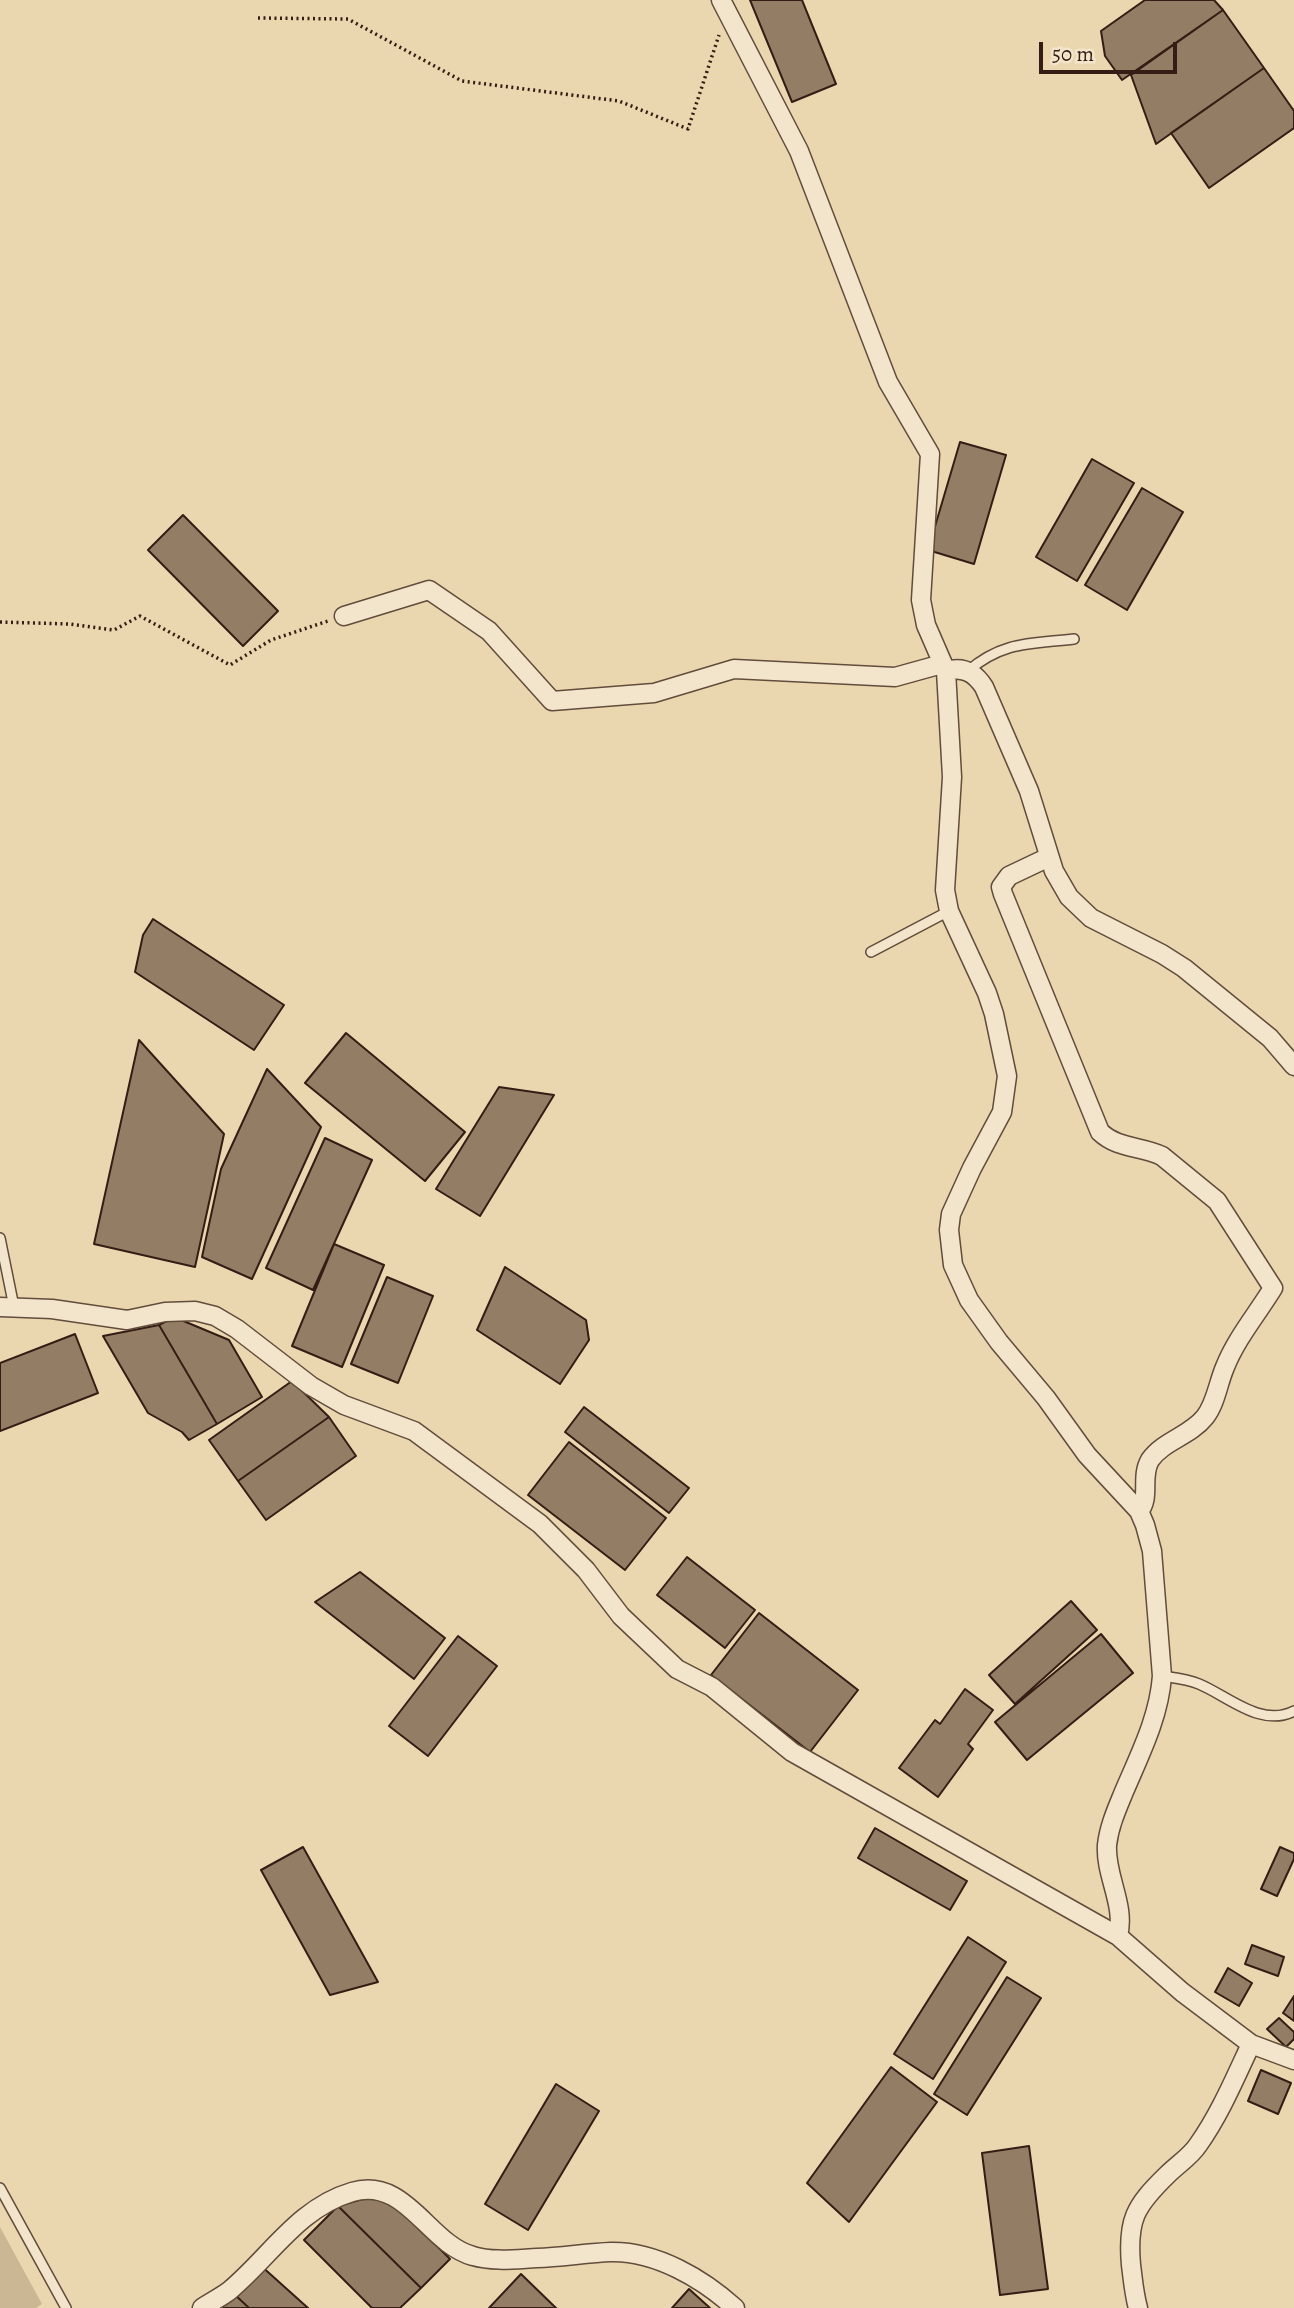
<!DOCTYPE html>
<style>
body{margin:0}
#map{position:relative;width:1294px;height:2308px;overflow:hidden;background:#ebd7af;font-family:Alegreya,serif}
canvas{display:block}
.scale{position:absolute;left:1039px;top:42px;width:138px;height:32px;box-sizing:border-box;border:4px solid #341d14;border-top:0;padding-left:9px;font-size:21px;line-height:24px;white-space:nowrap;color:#341d14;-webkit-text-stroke:5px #f2e5cb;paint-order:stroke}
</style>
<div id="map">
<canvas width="1294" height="2308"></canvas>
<div class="scale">50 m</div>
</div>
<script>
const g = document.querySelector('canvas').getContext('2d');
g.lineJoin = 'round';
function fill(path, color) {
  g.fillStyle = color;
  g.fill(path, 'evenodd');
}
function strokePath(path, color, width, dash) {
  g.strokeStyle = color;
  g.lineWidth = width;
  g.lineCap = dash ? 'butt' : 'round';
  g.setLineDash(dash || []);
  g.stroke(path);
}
fill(new Path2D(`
 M0,2227L42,2304L36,2308H0Z`), '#ccb795');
const building = new Path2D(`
 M750,0H802L836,84L792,102Z
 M1145,0H1214L1223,10L1122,80L1105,56L1101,31Z
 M1223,10L1264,68L1156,144L1131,75Z
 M1264,68L1294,111V128L1209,188L1171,133Z
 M960,442L1006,455L974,564L928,550Z
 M1092,459L1134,483L1077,581L1036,557Z
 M1142,488L1183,512L1127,610L1085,585Z
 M183,515L278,611L243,646L148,550Z
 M153,919L284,1005L254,1050L135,972L143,935Z
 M346,1033L465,1132L425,1181L305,1083Z
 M139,1040L224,1134L195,1267L94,1244Z
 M267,1069L321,1127L252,1279L202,1257L221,1169Z
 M499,1087L554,1095L480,1216L436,1189Z
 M325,1138L372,1160L313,1290L266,1268Z
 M334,1244L384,1265L342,1367L292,1346Z
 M505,1267L586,1320L589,1340L560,1384L477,1330Z
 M387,1277L433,1296L398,1383L351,1364Z
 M174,1317L229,1340L262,1397L217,1424L159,1325Z
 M159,1325L217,1424L189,1440L182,1432L148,1413L103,1336Z
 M75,1334L98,1393L0,1431V1363Z
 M292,1381L329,1417L238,1481L209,1440Z
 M584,1407L689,1488L669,1513L565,1432Z
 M329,1417L356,1456L266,1520L238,1481Z
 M569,1442L666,1518L625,1570L528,1495Z
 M687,1557L755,1610L725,1648L657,1595Z
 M360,1572L445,1638L414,1679L315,1602Z
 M1071,1601L1097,1630L1015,1704L989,1675Z
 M759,1613L858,1690L810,1752L711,1675Z
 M1101,1634L1133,1673L1027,1760L995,1722Z
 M458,1636L497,1666L428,1756L389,1726Z
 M965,1689L993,1710L968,1744L973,1749L938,1797L899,1768L935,1720L940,1724Z
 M875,1828L967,1881L950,1910L858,1858Z
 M303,1847L378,1982L330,1995L261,1870Z
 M1280,1847L1294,1853V1859L1277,1896L1261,1889Z
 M968,1937L1006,1962L933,2079L894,2054Z
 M1252,1945L1284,1957L1278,1976L1245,1964Z
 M1228,1968L1252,1983L1239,2006L1215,1992Z
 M1007,1977L1041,1998L967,2115L934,2094Z
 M1294,1996V2021L1283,2013Z
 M1279,2018L1294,2032V2039L1286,2047L1267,2029Z
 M891,2067L937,2102L849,2222L807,2183Z
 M1261,2070L1291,2083L1278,2114L1248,2101Z
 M556,2084L599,2111L528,2230L485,2204Z
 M1029,2146L1048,2289L1000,2295L982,2153Z
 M384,2193L450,2259L421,2288L338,2206Z
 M338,2206L421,2288L400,2308H372L304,2240Z
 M259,2264L308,2308H249L233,2293Z
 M521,2274L556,2308H489Z
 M689,2289L710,2308H672Z
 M233,2293L249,2308H220Z`);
fill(building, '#937e65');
strokePath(building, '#341d14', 2);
const service = new Path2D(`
 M968,671C1003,641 1031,644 1074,639
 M871,952L949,911
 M0,1238L14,1307
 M1162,1676C1175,1678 1187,1679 1199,1684C1228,1696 1261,1728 1294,1711
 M0,2188L66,2308`);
const minor = new Path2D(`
 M721,0L799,151L888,382L930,454L921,600L926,625L946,671
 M344,616L429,590L489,631L552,701L654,693L734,669L895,677L942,664
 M1049,857L1009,876L1001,887L1003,894L1100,1132C1118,1149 1141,1146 1162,1156L1217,1201L1273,1288C1257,1314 1236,1339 1225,1367C1218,1383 1216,1403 1205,1417C1190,1436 1163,1441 1150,1460C1140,1477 1151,1498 1139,1511
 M0,1307L52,1309L127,1320L165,1312L195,1311L215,1316L237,1329L311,1386L344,1405L414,1431L540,1524L586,1570L621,1616L677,1669L712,1687L792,1752L1118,1936L1182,1992L1251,2044L1294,2060
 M1118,1936C1126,1905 1105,1876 1107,1845C1109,1827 1116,1811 1123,1794C1139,1756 1159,1718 1162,1676L1152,1551L1145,1525L1139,1511L1087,1455L1046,1398L999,1342L969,1300L953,1265L949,1230L951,1214L972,1168L1002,1112L1007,1076L994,1014L987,993L949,911L945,890L952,777L946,671C963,666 975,673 984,687L1029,791L1054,871L1069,897L1091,918L1162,954L1184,968L1270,1038L1294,1066
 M202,2308C211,2302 221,2297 229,2291C270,2257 298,2208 352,2192C406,2176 428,2244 473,2256C493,2262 516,2259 537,2258C562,2257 587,2253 611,2252C656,2251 703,2279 735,2308
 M1138,2308C1134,2294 1133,2280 1131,2265C1127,2220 1135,2206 1167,2175C1178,2164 1190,2157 1198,2145C1220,2114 1235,2078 1251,2044`);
strokePath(service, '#624c3b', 12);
strokePath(minor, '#624c3b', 21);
strokePath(new Path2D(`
 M258,18L348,19L462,81L619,101L688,129L719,35
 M0,622L69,624L114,630L140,616L230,665L271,640L328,621`), '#341d14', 3.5, [2, 3.5]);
strokePath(service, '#f2e5cb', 9);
strokePath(minor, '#f2e5cb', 18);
</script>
